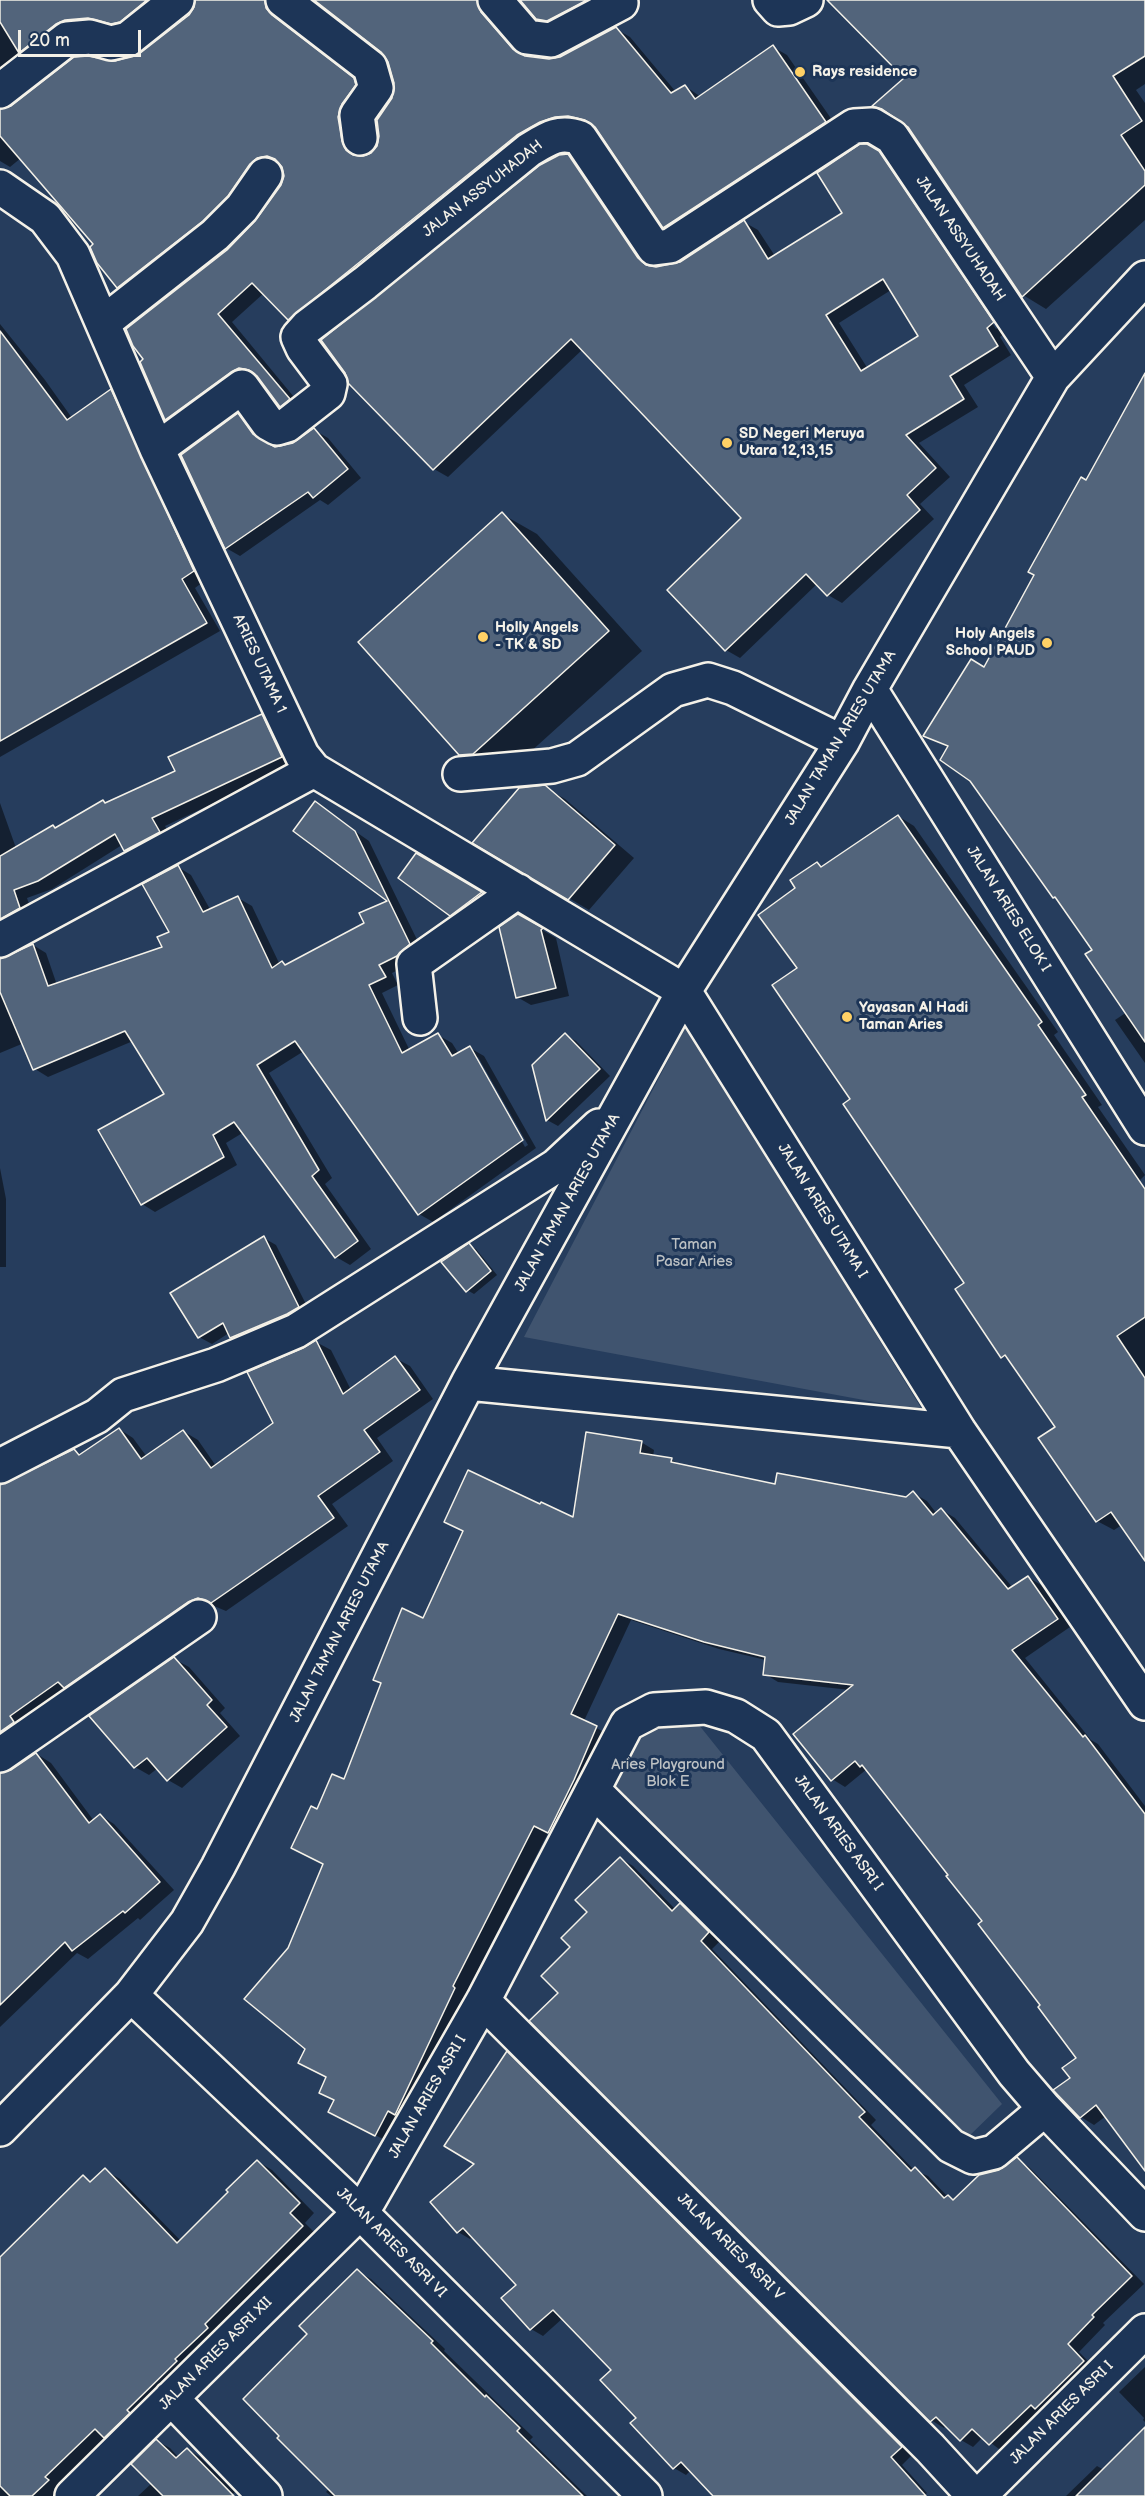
<!DOCTYPE html>
<style>
body{margin:0}
#map{position:relative;width:1145px;height:2496px;overflow:hidden;background:#263d5d;font-family:"Balsamiq Sans",sans-serif}
canvas{display:block}
.scale{position:absolute;left:18px;top:30px;width:123px;height:27px;box-sizing:border-box;border:3px solid #f4f1e8;border-top:0;padding-left:8px;font-size:18px;line-height:21px;white-space:nowrap;color:#f4f1e8;-webkit-text-stroke:4px #1d3557;paint-order:stroke}
</style>
<div id="map">
<canvas width="1145" height="2496"></canvas>
<div class="scale">20 m</div>
</div>
<script>
const g = document.querySelector('canvas').getContext('2d');
g.lineJoin = 'round';
function fill(path, color) {
  g.fillStyle = color;
  g.fill(path, 'evenodd');
}
function strokePath(path, color, width, dash) {
  g.strokeStyle = color;
  g.lineWidth = width;
  g.lineCap = dash ? 'butt' : 'round';
  g.setLineDash(dash || []);
  g.stroke(path);
}
function write(font, color, halo, rows, align = 'center') {
  g.font = font + ' "Balsamiq Sans",sans-serif';
  g.lineWidth = 6;
  g.setLineDash([]);
  g.textBaseline = 'middle';
  g.strokeStyle = halo;
  g.fillStyle = color;
  for (const [text, x, y, turn = 0] of rows) {
    g.save();
    g.translate(x, y);
    g.rotate((+turn || 0) * Math.PI / 180);
    g.textAlign = isNaN(turn) ? turn : align;
    if (halo) g.strokeText(text, 0, 0);
    g.fillText(text, 0, 0);
    g.restore();
  }
}
fill(new Path2D(`
 M686,1026L923,1411L524,1337Z
 M640,1706L691,1715L1002,2104L965,2140L603,1785Z`), '#40546f');
fill(new Path2D(`
 M0,0H171L127,31L104,26L0,88Z
 M197,0H281L279,16L285,24L368,88L352,125L359,158L372,154L378,146L380,136L378,120L396,91L389,61L383,51L316,0H493L495,22L525,57L549,60L560,58L616,29L630,37L676,92L685,86L701,97L773,47L787,55L839,130L678,235L664,227L596,126H564L303,327L289,319L264,293L232,322L303,408L295,414L281,406L259,376H255L246,379L180,427L166,419L228,251L258,220L282,186L285,177L281,164L272,165L133,295L118,287L95,244L21,158L10,167L0,161V111L115,63L133,58L190,16L196,7Z
 M522,0H616L552,27L537,18Z
 M838,0H1145V84L1136,90L1145,103V220L1046,309L1023,295L909,125L875,106L906,78Z
 M877,152L996,329L999,327L883,155L893,161L1007,331L1000,337L1011,355L964,385L978,407L919,443L950,477L920,504L934,519L842,603L828,595L817,584L740,658L726,650L743,518L583,349L448,477L434,469L350,382L568,156L583,164L652,267L656,268L681,263L744,222L758,230L775,256L844,213ZM891,290L920,336L868,369L839,323Z
 M0,324L45,380L72,418L111,391L124,399L207,579L195,588L220,631L0,757Z
 M1145,376V1063L1115,1020L1127,1012L1094,950L949,748L925,735L985,669Z
 M238,415L252,423L267,444L274,448L293,444L314,430L328,438L361,478L328,505L320,500L240,556L226,548L182,455Z
 M502,514L537,534L642,651L507,773L495,774L460,754Z
 M262,716L276,724L295,765L165,826L173,840L139,858L125,850L122,845L52,889L27,898L33,916L0,936V803L16,848L53,826L57,829L103,802L107,804L177,772Z
 M544,787L565,799L634,858L589,910L474,842Z
 M315,803L369,841L423,952L411,964L392,973L398,985L382,993L410,1051L438,1035L452,1043L459,1054L470,1048L484,1056L536,1148L433,1222L419,1214L304,1051L269,1073L332,1178L325,1184L371,1249L350,1265L336,1257L244,1132L226,1143L237,1165L155,1212L142,1204L166,1094L133,1041L48,1077L35,1069L24,1043L0,1053V960L33,945L46,953L57,985L164,947L171,932L178,867L191,875L211,911L238,898L252,906L280,965L282,963L287,966L366,924L361,914L389,901L295,831ZM475,1057H478L528,1145L525,1147Z
 M898,816L914,826L1058,1032L1054,1035L1102,1105L1098,1107L1145,1175L1139,1181L1145,1190V1558L1122,1525L1114,1530L1097,1521L1057,1428L1011,1361L1003,1356L966,1284L852,1099L799,968L797,888L817,864L823,867Z
 M416,855L494,901L465,923L451,915Z
 M518,916L556,938L569,996L531,1005L517,997Z
 M565,1035L576,1041L610,1076L558,1126L547,1120L534,1066Z
 M0,1168L6,1199V1267H0Z
 M264,1238L276,1245L311,1314L244,1345L232,1337L229,1333L212,1344L199,1337Z
 M469,1245L476,1249L497,1275L474,1294L467,1290Z
 M316,1342L331,1350L351,1390L395,1358L410,1366L433,1399L377,1438L393,1461L332,1504L348,1526L226,1611L214,1606L203,1609L0,1752V1487L74,1450L82,1455L119,1429L133,1438L147,1457L183,1431L198,1440L216,1466L275,1424Z
 M641,1442L654,1450L653,1457L672,1460L683,1466L777,1485L906,1499L913,1493L927,1501L937,1514L942,1510L955,1518L1013,1588L1028,1577L1041,1585L1070,1627L1025,1658L1091,1740L1098,1744L1145,1806V2168L1106,2116L1094,2125L1081,2117L1072,2078L1078,2058L950,1875L867,1769L845,1787L832,1779L850,1690L778,1682L765,1674L766,1660L719,1649L631,1620L584,1721L609,1735L562,1839L548,1833L465,1995L468,1997L389,2142L343,2119L328,2077L307,2049L289,1948L325,1865L317,1811L345,1781L382,1684L375,1680L424,1619L464,1532L446,1522L540,1506L575,1519Z
 M174,1659L189,1667L225,1708L220,1713L240,1736L182,1788L168,1780L158,1768L149,1775L135,1767L91,1717Z
 M37,1754L51,1763L94,1821L100,1815L114,1824L174,1890L140,1920L138,1918L88,1959L77,1953L0,2027V1775L11,1772Z
 M620,1858L633,1866L676,1910L681,1905L693,1912L721,1940L712,1949L876,2120L871,2125L914,2170L928,2176L948,2197L955,2200L1017,2159L1029,2167L1144,2284L1103,2323L1105,2325L1079,2352L1096,2369L1003,2452L983,2437L973,2447L961,2440L946,2425L944,2428L931,2420L560,1993L572,1947L589,1912Z
 M507,2053L519,2060L913,2454L902,2465L927,2493L924,2496H715L691,2470L686,2475L674,2468L638,2418L613,2370L563,2318L543,2336L531,2329L518,2285L473,2236L470,2239L458,2232Z
 M257,2161L272,2170L314,2213L305,2223L318,2236L59,2486L63,2490L57,2496H0V2259L84,2177L92,2182L105,2170L120,2179L181,2241Z
 M357,2271L371,2279L445,2349L444,2351L533,2437L530,2440L587,2496H331L326,2492L330,2488L309,2334Z
 M1145,2367V2422L1143,2420L1144,2418L1119,2392Z
 M1145,2430V2496H1066L1097,2466L1104,2470Z
 M157,2441L170,2448L179,2458L187,2449L200,2457L235,2492L231,2496H138L152,2483Z`), '#0007');
const building = new Path2D(`
 M0,0H147L120,22L111,24L88,18L65,20L56,24L19,53L0,22Z
 M195,0H265L266,8L272,15L354,78L356,85L342,104L338,117L342,141L346,150L353,155L363,156L371,153L377,146L379,136L377,120L392,98L394,83L388,62L381,52L314,0H477L481,12L513,49L525,56L549,59L560,57L616,27L671,93L685,85L695,99L773,45L826,122L663,228L595,127L585,120L568,116L555,117L540,122L517,135L288,320L252,283L218,314L290,399L280,407L257,376L249,370L239,368L231,372L165,420L140,362L143,359L133,346L126,329L227,250L255,221L281,185L284,176L282,167L275,159L267,156L257,158L250,164L228,196L203,221L117,288L97,263L90,247L93,244L0,136V109L11,106L74,57L88,56L115,61L139,54L189,15L194,7Z
 M520,0H587L547,21L536,19Z
 M827,0H1145V56L1113,76L1142,121L1121,135L1145,171V185L1022,297L908,127L882,109L872,106L904,78Z
 M860,144H867L879,151L994,322L987,328L998,346L950,376L964,399L906,435L936,468L907,495L920,510L827,596L806,574L725,651L667,590L741,518L571,339L433,470L348,383L345,373L321,340L540,165L559,155L568,154L638,258L646,265L656,267L680,262L744,220L768,259L842,213L817,173ZM883,279L918,336L861,371L826,315Z
 M0,331L67,420L111,389L194,571L182,579L207,623L0,741Z
 M1145,373V1042L1085,954L1092,950L1055,897L1053,898L970,781L940,760L948,746L923,736L971,659L984,667L1034,575L1028,572L1081,477L1086,480Z
 M238,413L253,434L275,447L293,443L314,428L348,469L313,498L308,492L225,549L181,455Z
 M502,512L609,631L473,754L459,755L358,642Z
 M262,714L282,757L152,818L160,832L124,851L115,834L38,881L14,890L20,908L0,919V856L53,825L55,828L103,800L105,803L175,771L168,757Z
 M545,785L615,845L568,900L472,843L519,788Z
 M315,801L355,831L410,944L397,956L379,965L386,977L369,985L402,1053L438,1033L452,1056L470,1046L523,1140L418,1215L295,1041L257,1065L319,1170L312,1176L358,1241L335,1258L234,1122L213,1135L224,1157L141,1205L98,1130L164,1094L125,1031L33,1070L0,992V959L33,944L48,986L162,947L157,937L169,932L142,884L178,865L203,912L238,896L272,968L282,961L285,965L364,923L359,913L387,901L293,831Z
 M898,815L1042,1022L1038,1025L1086,1095L1082,1097L1145,1189V1317L1117,1336L1145,1378V1561L1111,1512L1096,1522L1038,1438L1055,1427L1005,1355L1001,1358L955,1289L964,1283L843,1104L850,1099L772,985L797,968L758,915L795,888L790,880L817,862L821,867Z
 M416,853L482,892L450,916L398,878Z
 M518,914L543,928L541,930L556,988L516,998L499,927Z
 M565,1033L600,1069L546,1121L532,1065Z
 M264,1236L299,1307L287,1314L230,1338L223,1323L198,1338L170,1293Z
 M469,1243L491,1271L466,1292L441,1262Z
 M316,1340L343,1394L395,1356L420,1390L364,1430L380,1452L318,1496L334,1518L211,1603L198,1598L188,1602L64,1688L58,1682L10,1716L14,1722L0,1732V1485L74,1449L79,1455L119,1428L141,1459L183,1430L211,1468L273,1423L247,1372L303,1348Z
 M586,1432L642,1441L640,1453L672,1458L671,1462L775,1484L777,1473L906,1497L913,1491L933,1515L941,1508L1008,1589L1028,1576L1058,1619L1012,1650L1083,1737L1085,1735L1145,1814V2171L1096,2105L1080,2118L1053,2090L1070,2078L1062,2068L1076,2058L1038,2007L1040,2005L978,1924L982,1921L946,1876L948,1875L862,1765L860,1767L855,1761L831,1781L793,1734L853,1685L763,1675L765,1657L704,1642L618,1614L571,1714L597,1726L574,1780L548,1833L534,1826L453,1986L455,1988L395,2115L388,2111L375,2136L328,2112L334,2100L319,2093L326,2077L298,2063L305,2049L244,1999L288,1948L323,1864L291,1848L311,1806L317,1809L332,1774L344,1779L381,1683L373,1680L402,1608L423,1618L463,1531L444,1522L468,1470L540,1504L541,1502L573,1517Z
 M174,1657L212,1700L207,1705L227,1727L167,1781L147,1758L134,1768L89,1716Z
 M36,1753L89,1823L100,1814L160,1882L125,1913L123,1911L72,1951L65,1942L0,2005V1773L11,1770Z
 M620,1857L672,1911L680,1903L709,1932L701,1941L865,2112L859,2117L911,2171L915,2167L944,2198L948,2195L953,2200L979,2175L999,2170L1017,2157L1132,2276L1092,2315L1094,2317L1068,2344L1084,2361L1035,2409L1031,2405L989,2445L972,2429L960,2441L936,2417L930,2422L529,2021L558,1993L541,1976L570,1947L561,1938L587,1912L575,1900Z
 M507,2051L902,2447L891,2457L926,2496H713L681,2462L673,2469L630,2423L636,2418L600,2380L611,2370L553,2310L530,2330L501,2298L516,2285L463,2228L457,2233L430,2202L474,2164L444,2146Z
 M257,2160L300,2203L290,2213L303,2226L205,2324L208,2328L175,2359L177,2361L127,2410L130,2413L104,2438L95,2429L45,2477L49,2480L32,2496H10L0,2486V2257L83,2175L90,2182L105,2168L177,2243L228,2192L226,2190Z
 M357,2269L433,2341L431,2343L485,2397L486,2395L520,2428L517,2431L583,2496H335L277,2438L279,2436L243,2399L307,2334L299,2326Z
 M1145,2427V2496H1076Z
 M156,2439L176,2458L187,2448L234,2496H163L131,2464Z`);
fill(building, '#52647b');
strokePath(building, '#f4f1e8', 1.5);
const minor = new Path2D(`
 M283,0L370,67L376,88L357,115L360,138
 M495,0L527,37L551,40L621,3
 M770,0L778,9L789,8L806,0
 M0,91L67,39L90,37L111,43L128,39L177,0
 M0,187L45,218L73,255L157,449L302,755L314,770L684,991L959,1431L1145,1703
 M103,323L215,235L242,208L265,175
 M157,449L242,387L268,423L277,428L287,425L328,393L330,384L303,348L298,337L307,327L365,283L529,150C547,139 559,130 580,138L654,248L670,246L854,126L872,125L892,137L1053,377
 M870,689L1145,1128
 M460,774L552,766L577,759L673,690L708,680L733,688L842,742
 M0,940L314,770
 M420,1018L414,964L518,891
 M468,1383L959,1431
 M0,1466L97,1416L123,1395L216,1365L296,1331L556,1166L599,1126
 M0,1755L199,1617
 M593,1790L951,2146L973,2157L994,2152L1045,2109
 M131,1995L360,2212L645,2496
 M483,2001L930,2448L974,2496
 M0,2129L131,1995L187,1922L218,1867L468,1383L684,991L842,742L870,689L1053,377L1145,278
 M171,2398L265,2496
 M72,2496L360,2212L369,2200L483,2001L627,1724L654,1710L706,1707L736,1716L766,1735L1014,2073L1045,2109L1145,2214
 M979,2496L1145,2331`);
strokePath(minor, '#f4f1e8', 38);
strokePath(minor, '#1d3557', 33);
for (const [x, y, r, color] of [
 [800,72,6,"#ffd166"],
 [727,443,6,"#ffd166"],
 [483,637,6,"#ffd166"],
 [1047,643,6,"#ffd166"],
 [847,1017,6,"#ffd166"]
]) {
  const dot = new Path2D();
  dot.arc(x, y, r, 0, 2 * Math.PI);
  g.fillStyle = color;
  g.fill(dot);
  strokePath(dot, '#1d3557', 2);
}
write('bold 15px', '#f4f1e8', '#1d3557', [
 ["Rays residence",812,72],
 ["SD Negeri Meruya",739,434],
 ["Utara 12,13,15",739,451],
 ["Holly Angels",495,628],
 ["- TK & SD",495,645],
 ["Holy Angels",1035,634,"right"],
 ["School PAUD",1035,651,"right"],
 ["Yayasan Al Hadi",859,1008],
 ["Taman Aries",859,1025]
], 'left');
write('15px', '#f4f1e8', '#1d3557', [
 ["JALAN ASSYUHADAH",483,189,-38],
 ["JALAN ASSYUHADAH",960,239,56],
 ["ARIES UTAMA 1",259,664,65],
 ["JALAN TAMAN ARIES UTAMA",841,738,-59],
 ["JALAN ARIES ELOK I",1008,909,58],
 ["JALAN TAMAN ARIES UTAMA",568,1203,-61],
 ["JALAN ARIES UTAMA I",822,1211,58],
 ["JALAN TAMAN ARIES UTAMA",340,1632,-63],
 ["JALAN ARIES ASRI I",838,1833,54],
 ["JALAN ARIES ASRI I",428,2097,-60],
 ["JALAN ARIES ASRI VI",391,2243,45],
 ["JALAN ARIES ASRI V",730,2247,45],
 ["JALAN ARIES ASRI XII",216,2354,-45],
 ["JALAN ARIES ASRI I",1062,2413,-45]
]);
write('15px', '#bec2c4', '#1d3557', [
 ["Taman",694,1245],
 ["Pasar Aries",694,1262],
 ["Aries Playground",668,1765],
 ["Blok E",668,1782]
]);
</script>
